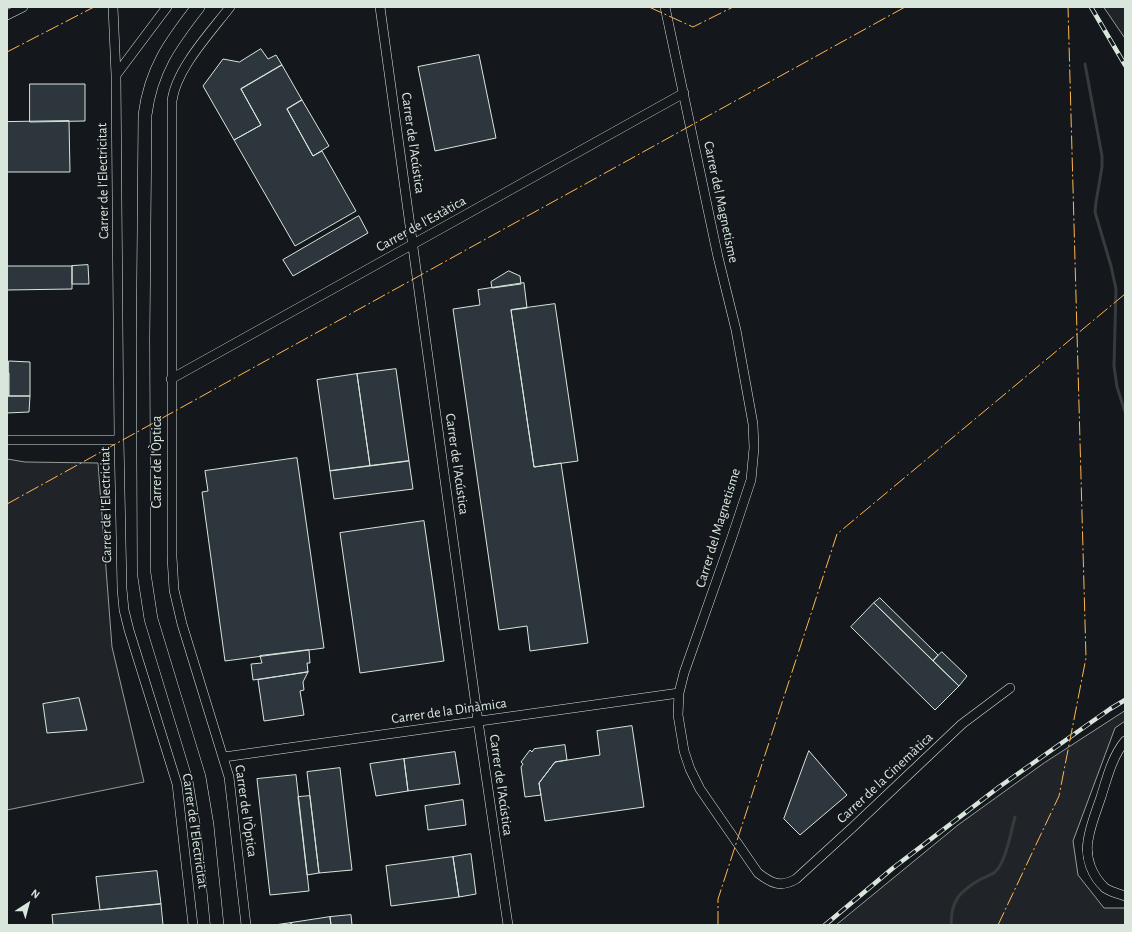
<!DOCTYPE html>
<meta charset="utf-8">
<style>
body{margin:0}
#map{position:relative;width:1132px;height:932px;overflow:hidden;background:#14181c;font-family:"Alegreya Sans",sans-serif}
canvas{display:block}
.frame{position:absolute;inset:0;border:8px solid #d8e6dc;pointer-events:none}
.north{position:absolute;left:8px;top:884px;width:40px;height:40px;-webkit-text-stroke:3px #14181c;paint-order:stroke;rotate:36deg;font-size:11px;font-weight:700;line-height:16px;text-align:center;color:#d8e6dc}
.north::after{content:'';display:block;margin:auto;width:14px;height:18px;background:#d8e6dc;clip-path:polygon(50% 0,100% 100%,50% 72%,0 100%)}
</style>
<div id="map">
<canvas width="1132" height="932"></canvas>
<div class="frame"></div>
<div class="north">N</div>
</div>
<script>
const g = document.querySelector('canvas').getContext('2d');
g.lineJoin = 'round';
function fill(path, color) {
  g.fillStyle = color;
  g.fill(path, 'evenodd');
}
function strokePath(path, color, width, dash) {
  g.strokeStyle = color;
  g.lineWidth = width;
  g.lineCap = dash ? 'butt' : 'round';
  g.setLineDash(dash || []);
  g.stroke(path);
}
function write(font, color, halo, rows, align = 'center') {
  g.font = font + ' "Alegreya Sans",sans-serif';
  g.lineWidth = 3;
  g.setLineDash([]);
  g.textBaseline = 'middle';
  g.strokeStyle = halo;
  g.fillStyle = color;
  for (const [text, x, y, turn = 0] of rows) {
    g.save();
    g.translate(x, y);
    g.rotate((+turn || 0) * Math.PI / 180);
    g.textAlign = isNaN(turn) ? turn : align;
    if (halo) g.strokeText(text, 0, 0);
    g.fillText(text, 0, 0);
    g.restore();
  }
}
const green = new Path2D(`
 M1104,7H1125V38Z
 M7,459L25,462L98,463L112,647L144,782L7,810Z
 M1125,711V721L1115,728L1073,841L1078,875L1104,908H1125V925H836L958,825L1044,763Z`);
fill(green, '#202428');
strokePath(green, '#939e99', 1);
strokePath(new Path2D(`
 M1085,64L1102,156V167L1096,202L1095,212L1111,266L1116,289L1114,366L1117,387L1125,412
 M951,925C951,900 960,891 981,879C985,877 991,875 995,872C1006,862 1011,831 1015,817`), '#363b3e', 3);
const building = new Path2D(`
 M261,49L268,59L276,55L282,65L241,89L261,125L234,140L203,86L223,59L239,62Z
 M479,55L496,138L435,151L418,67Z
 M282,65L302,100L287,109L313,156L322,151L356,211L295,246L234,140L261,125L241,89Z
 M30,84H85V121L30,122Z
 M302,100L329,146L313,156L287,109Z
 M69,121L70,172H7V122Z
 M359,216L368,233L293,276L283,260Z
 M88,265L89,284H72V266Z
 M7,266H72V289L7,290Z
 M509,271L520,276L521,284L492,288L491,282Z
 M524,283L527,308L511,310L534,467L561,463L588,643L530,651L527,626L499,630L453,309L480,305L478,290Z
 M555,304L578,461L534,467L511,310Z
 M9,361L30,362V396H9Z
 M396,369L409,461L370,466L357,374Z
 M7,373H9V396H7Z
 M357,374L370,466L330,471L317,380Z
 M7,396H30L29,412L7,413Z
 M297,458L324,648L225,661L202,492L208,491L205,471Z
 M409,461L413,489L334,499L330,471Z
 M424,521L444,661L360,673L340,533Z
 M880,598L938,655L933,661L874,603Z
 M874,603L959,686L935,710L851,627Z
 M309,650L310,663H307L308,672L253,680L251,664L262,663L260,656Z
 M942,652L967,676L959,686L933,661Z
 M308,672L303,682L304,690L300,691L304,715L264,721L258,680Z
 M79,698L87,730L47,733L43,704Z
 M632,726L644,807L545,821L539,783L555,762L600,755L597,731Z
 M565,745L567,760L555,762L539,783L541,795L525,797L521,767L523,764L521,762L530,750L532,752L534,749Z
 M809,751L847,795L800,835L784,819Z
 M455,752L460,784L408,791L404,759Z
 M404,759L408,791L376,796L370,764Z
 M340,768L352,870L319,873L307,772Z
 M296,775L309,891L270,895L257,779Z
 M310,796L319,873L307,875L298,797Z
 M463,800L466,825L428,830L425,806Z
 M471,854L476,894L459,897L453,857Z
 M453,857L459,897L391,906L386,866Z
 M157,871L161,904L100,910L96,877Z
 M161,904L163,925H53L52,915Z
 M351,915L352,925H331L330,917Z
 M330,917L331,925H291V923Z
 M291,923V925H275Z`);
fill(building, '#2c363c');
strokePath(building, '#d8e6dc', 1);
const street = new Path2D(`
 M113,7L116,75L119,440L122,589L124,610L129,630L177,784L193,925
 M230,7C210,33 176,69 172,101V557L174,590L182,624L229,777L246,925
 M380,7L478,721L508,925
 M665,7L718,257L736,330L753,424L754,448L751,480L732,537L684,673L679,693L678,715L684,751L690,769L700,789L758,873C771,883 780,888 796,879L853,827L962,724L1010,688
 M7,15L23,7
 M116,75L167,7
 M171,379L684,93
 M7,440H119
 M1125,741C1112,757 1107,778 1101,797C1096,812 1090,826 1088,841C1085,858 1092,876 1105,888C1111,892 1119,894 1125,896
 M224,757L679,693`);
const secondary = new Path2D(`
 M198,7C170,43 151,69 145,115L143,339L144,573L151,619L199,777L207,825L217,925`);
strokePath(street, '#d8e6dc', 10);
strokePath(secondary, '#d8e6dc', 14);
strokePath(street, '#14181c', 9);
strokePath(secondary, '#14181c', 13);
const rail = new Path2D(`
 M1091,7L1125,65
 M825,925L893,868L999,787L1110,709L1125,700`);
strokePath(rail, '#d8e6dc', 4.5);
strokePath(rail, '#14181c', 3, [9]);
strokePath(new Path2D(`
 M649,7L693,27L733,7
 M7,52L94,7
 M7,504L905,7
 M718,925V899L837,534L1125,294
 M998,925L1059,796L1086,658L1068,7`), '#ffb74d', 1, [14, 3, 2, 3]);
write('14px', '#d8e6dc', '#14181c', [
 ["Carrer de l'Acústica",413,143,82],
 ["Carrer de l'Electricitat",103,181,-91],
 ["Carrer del Magnetisme",721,202,78],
 ["Carrer de l'Estàtica",421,224,-29],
 ["Carrer de l'Òptica",157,462,-90],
 ["Carrer de l'Acústica",457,464,82],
 ["Carrer de l'Electricitat",106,505,-91],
 ["Carrer del Magnetisme",718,528,-73],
 ["Carrer de la Dinàmica",449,711,-8],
 ["Carrer de la Cinemàtica",885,778,-43],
 ["Carrer de l'Acústica",501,785,82],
 ["Carrer de l'Òptica",246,811,82],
 ["Carrer de l'Electricitat",195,831,82]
]);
</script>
